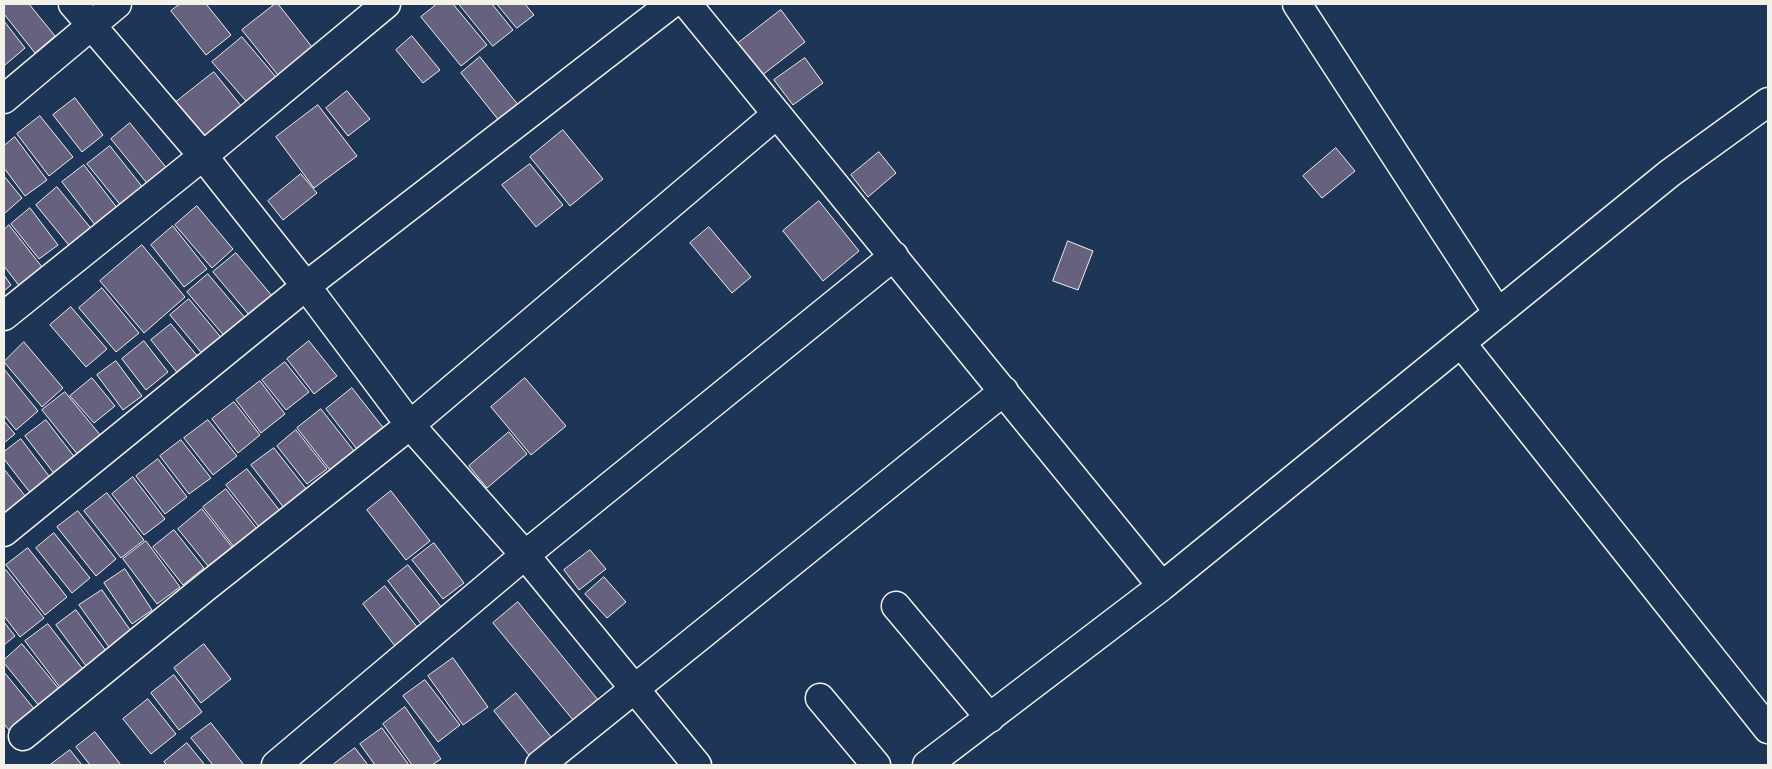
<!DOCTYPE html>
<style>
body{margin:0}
#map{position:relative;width:1772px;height:769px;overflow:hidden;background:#1d3557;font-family:"Shantell Sans",sans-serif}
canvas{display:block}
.frame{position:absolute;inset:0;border:5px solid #f4f1e8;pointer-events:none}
</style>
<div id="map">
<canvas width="1772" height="769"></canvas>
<div class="frame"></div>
</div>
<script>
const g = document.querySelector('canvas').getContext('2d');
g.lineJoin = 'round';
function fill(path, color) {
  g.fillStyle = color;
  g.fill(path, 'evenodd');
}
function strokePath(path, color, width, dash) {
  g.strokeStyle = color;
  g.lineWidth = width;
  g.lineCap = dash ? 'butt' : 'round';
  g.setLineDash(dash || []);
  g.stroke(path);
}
const building = new Path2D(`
 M4,4H29L55,36L35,53L4,14Z
 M180,4H206L231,35L206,55L171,11Z
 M275,4H278L316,52L281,79L242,30Z
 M437,4H453L487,45L461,66L421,17Z
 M459,4H492L513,30L493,46Z
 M497,4H525L534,15L517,28Z
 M781,10L805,42L761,76L737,44Z
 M4,21L25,48L5,65L4,63Z
 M412,36L440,70L423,83L396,50Z
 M242,37L281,83L252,108L212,62Z
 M480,57L519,106L500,122L461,73Z
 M805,58L823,83L793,105L774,80Z
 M214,72L246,112L208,142L176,102Z
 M347,91L370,119L348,136L326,108Z
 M75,98L103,135L82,152L53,115Z
 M318,105L357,156L314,188L276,137Z
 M40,116L73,157L49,176L17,134Z
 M130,123L169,171L150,187L111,139Z
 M563,130L603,179L570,206L530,157Z
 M15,137L47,180L25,196L4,168V146Z
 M110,146L144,189L122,207L87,164Z
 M1336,148L1355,171L1322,198L1303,176Z
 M879,152L896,173L868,197L851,175Z
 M530,164L563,205L536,227L502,185Z
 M84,165L118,209L96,226L62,182Z
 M301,174L317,193L283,220L268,201Z
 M4,176L22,198L4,214Z
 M57,187L94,232L72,249L36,205Z
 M819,201L859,251L823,281L783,231Z
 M197,206L233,249L212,268L175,225Z
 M30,208L58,245L39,259L11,224Z
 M9,225L46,272L23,291L4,266V230Z
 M173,226L207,269L184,287L151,245Z
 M709,227L751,277L732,293L690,243Z
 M1068,241L1093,251L1078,290L1053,281Z
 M142,245L185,297L144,333L100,281Z
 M236,253L278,303L255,322L213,272Z
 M208,274L252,326L231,344L187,292Z
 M4,275L11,285L4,291Z
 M102,288L139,333L116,352L79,308Z
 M189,299L228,346L209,362L170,315Z
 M71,307L107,349L86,367L50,325Z
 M171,324L199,358L179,375L151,340Z
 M144,341L168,372L146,390L122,359Z
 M309,341L337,376L314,394L287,359Z
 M24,342L63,388L42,407L4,362Z
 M116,361L142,396L123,410L97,375Z
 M285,362L309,392L286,410L262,380Z
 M4,369L38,411L16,430L4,415Z
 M92,378L115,406L94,423L70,396Z
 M525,378L566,426L531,455L491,407Z
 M260,381L285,414L261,433L236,400Z
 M352,388L389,435L363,457L326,409Z
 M65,392L101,436L78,455L42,410Z
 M234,402L260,435L238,453L212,419Z
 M321,409L361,460L337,479L297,428Z
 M46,420L76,459L56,476L25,436Z
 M208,420L237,456L213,475L184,438Z
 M4,421L15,434L4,443Z
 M296,430L327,469L307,484L277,446Z
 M509,432L527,454L487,488L469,466Z
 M21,439L55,484L35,499L4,459V452Z
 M181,440L211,478L189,494L160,456Z
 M274,448L307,490L284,508L251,465Z
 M158,459L187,497L165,514L136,476Z
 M4,469L26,497L4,514Z
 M247,469L280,511L259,527L226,485Z
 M133,477L165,519L144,535L112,494Z
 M226,489L257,529L234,547L203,507Z
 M391,491L430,541L406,560L367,510Z
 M107,493L144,540L121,558L84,511Z
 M202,509L232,547L208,566L178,529Z
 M78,511L116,559L96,576L57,527Z
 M174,530L204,568L183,585L153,547Z
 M54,533L90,578L72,593L36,548Z
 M146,541L180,587L157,604L123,559Z
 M434,543L464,583L443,599L412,560Z
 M28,548L67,597L45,615L6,565Z
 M590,550L606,569L579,590L564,570Z
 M408,565L442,608L421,624L388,581Z
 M125,569L152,610L132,624L104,583Z
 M6,570L44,618L20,637L4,616V572Z
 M604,577L626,602L607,618L585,594Z
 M385,586L421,632L398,650L363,604Z
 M102,590L133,634L111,650L79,605Z
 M518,602L603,706L578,726L493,623Z
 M76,610L109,655L89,670L56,625Z
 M4,622L15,636L4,645Z
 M48,624L89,677L65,694L25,641Z
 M22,644L64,695L44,712L4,663V660Z
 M204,644L231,679L201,703L174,668Z
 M453,658L488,707L463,725L428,676Z
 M4,672L40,716L15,737L4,724Z
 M174,675L202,712L179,730L151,693Z
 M425,680L460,725L438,742L403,696Z
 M516,693L555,742L532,759L494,711Z
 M148,699L176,734L151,754L123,719Z
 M405,707L441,759L432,765H412L383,724Z
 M211,723L244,765H213L191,738Z
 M382,728L409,765H375L360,744Z
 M95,732L121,765H90L76,747Z
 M187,743L205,765H167L164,762Z
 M355,748L368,765H336L334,764Z
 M70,750L82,765H50Z`);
fill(building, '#65617f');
strokePath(building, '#f4f1e8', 1);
const minor = new Path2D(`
 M73,4L203,156L306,286L410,425L525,555L697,765
 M687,4L1162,586
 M1297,4L1498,313
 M4,99L117,4
 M4,316L203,156L386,4
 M1461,343L1768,729
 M4,532L306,286L671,4
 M896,606L990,718
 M820,698L876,765
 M23,736L207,586L410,425L777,114
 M276,765L525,555L894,256
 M540,765L1004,391
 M927,765L1162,586L1670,173L1768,102`);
strokePath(minor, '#f4f1e8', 31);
strokePath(minor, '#1d3557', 28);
</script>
